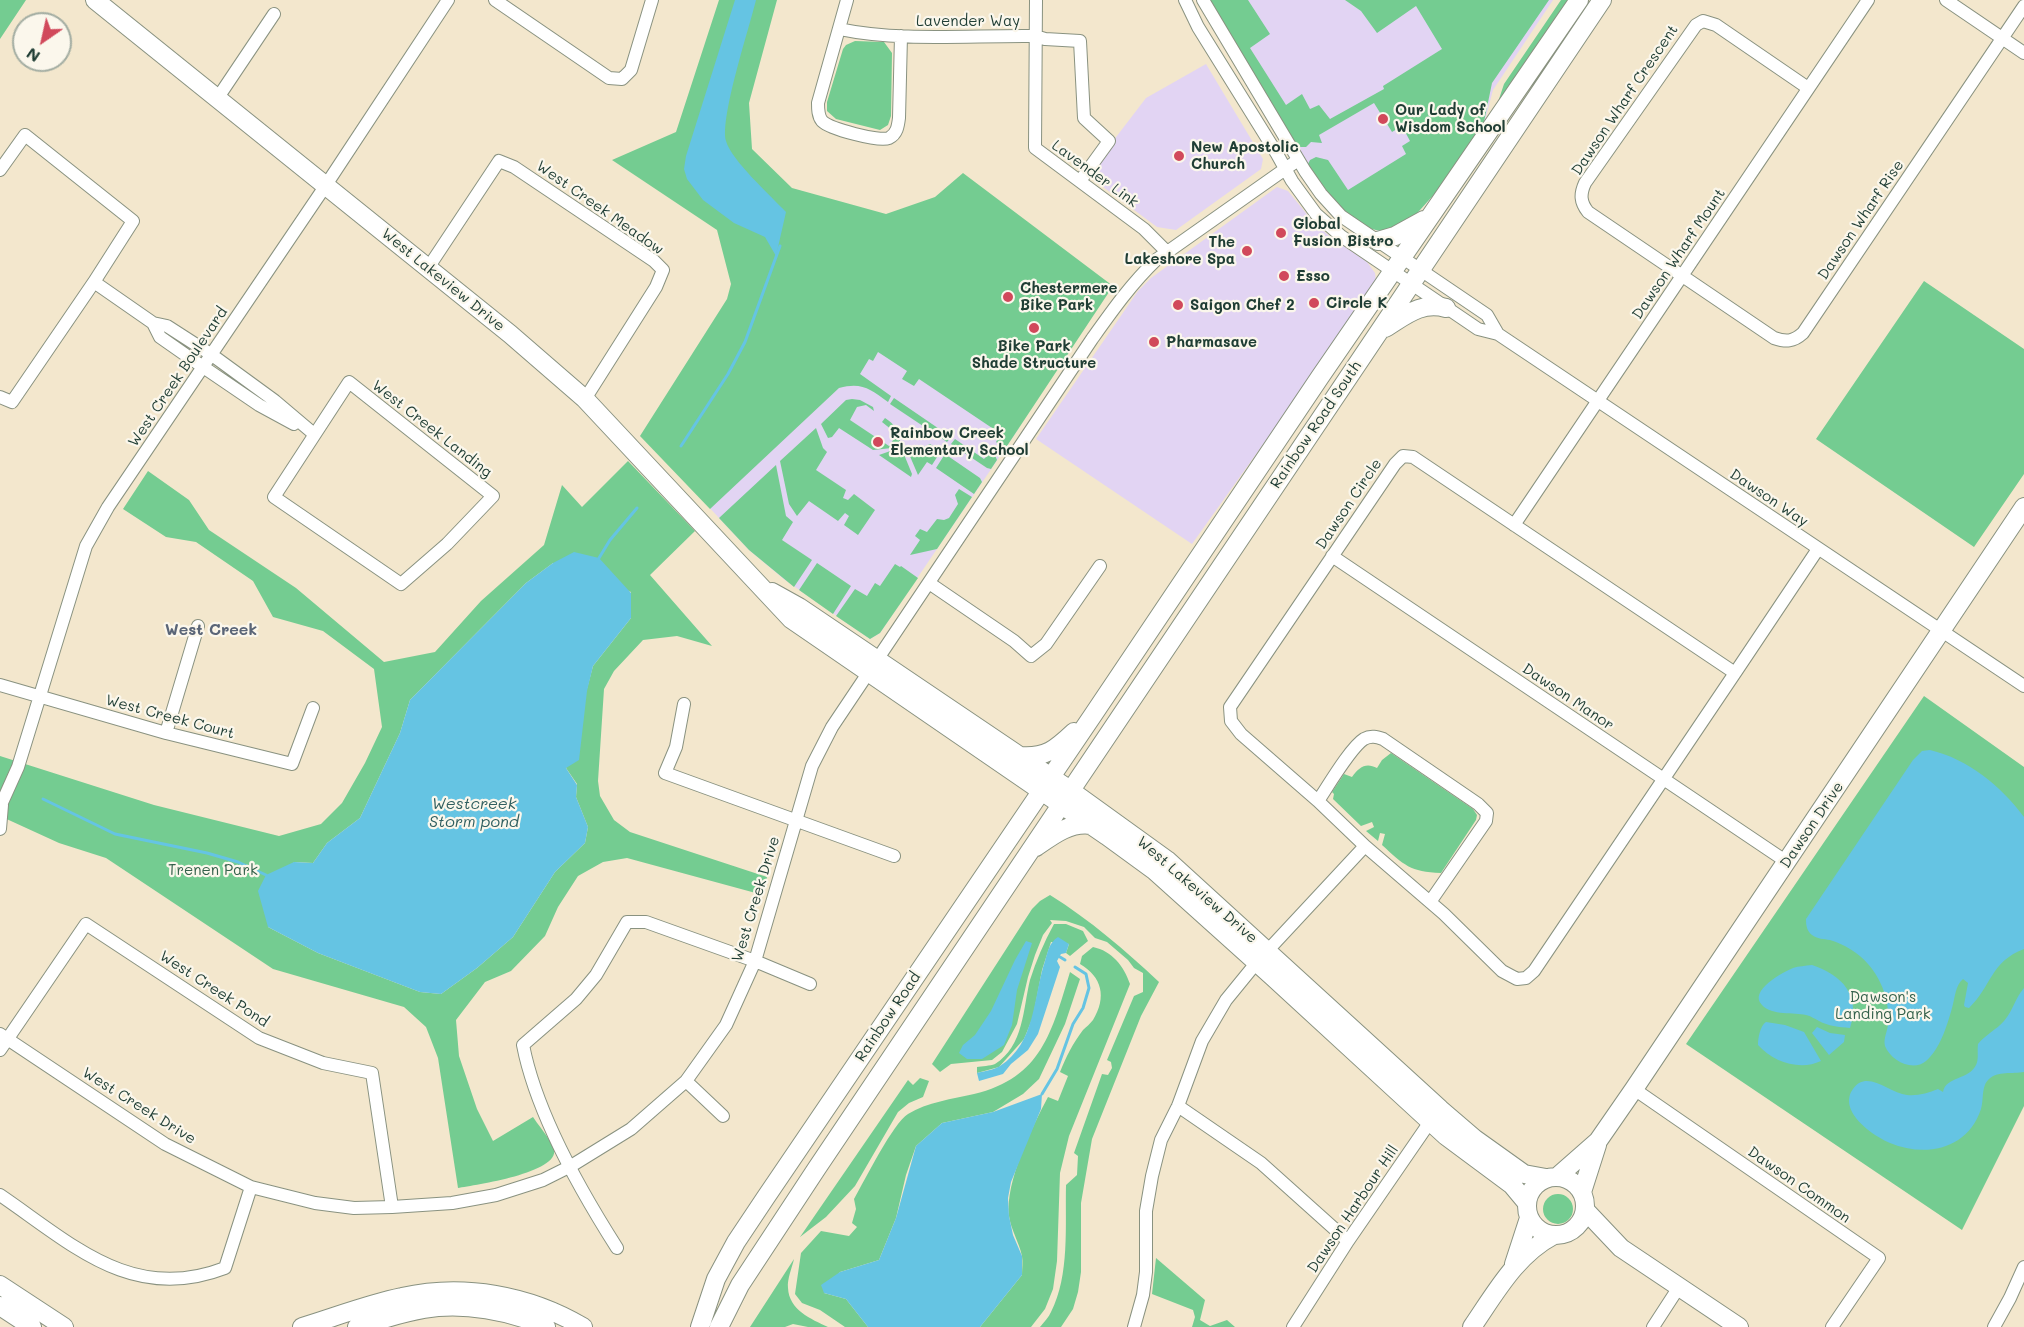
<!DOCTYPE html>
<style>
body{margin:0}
#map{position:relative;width:2024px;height:1327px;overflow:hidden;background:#f3e7cd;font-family:Mali,sans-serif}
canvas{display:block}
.north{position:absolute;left:12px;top:12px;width:60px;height:60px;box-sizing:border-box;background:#fbf7ec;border:2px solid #a3ada2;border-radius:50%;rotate:214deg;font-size:16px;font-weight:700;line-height:24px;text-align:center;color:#1f3d34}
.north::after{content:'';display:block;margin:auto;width:21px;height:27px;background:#d1495b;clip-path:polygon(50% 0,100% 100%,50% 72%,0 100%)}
</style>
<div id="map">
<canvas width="2024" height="1327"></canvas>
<div class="north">N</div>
</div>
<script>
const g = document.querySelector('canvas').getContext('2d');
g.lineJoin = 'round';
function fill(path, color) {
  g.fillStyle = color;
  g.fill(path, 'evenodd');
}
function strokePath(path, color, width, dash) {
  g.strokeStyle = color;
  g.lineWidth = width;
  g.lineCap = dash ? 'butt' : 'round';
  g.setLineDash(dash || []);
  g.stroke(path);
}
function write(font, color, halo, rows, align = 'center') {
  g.font = font + ' Mali,sans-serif';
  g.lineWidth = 4.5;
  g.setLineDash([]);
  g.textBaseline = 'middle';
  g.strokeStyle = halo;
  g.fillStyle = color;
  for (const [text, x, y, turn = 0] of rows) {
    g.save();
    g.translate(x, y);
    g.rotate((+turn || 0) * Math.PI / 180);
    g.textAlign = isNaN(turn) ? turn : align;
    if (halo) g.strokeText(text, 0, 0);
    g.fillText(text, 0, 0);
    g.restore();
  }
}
fill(new Path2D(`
 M1208,0H1553L1493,90L1483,128L1447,180L1411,220L1390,232L1378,231L1364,225L1318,180Z
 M1206,64L1263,159L1261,169L1176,230L1157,227L1087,175L1146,98Z
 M1277,187L1288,191L1314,223L1332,238L1367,262L1375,273L1376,282L1371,293L1192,544L1036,439L1138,291L1151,278Z
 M789,300L1019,428L880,633L870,639L785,580L749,550L706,504L727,480Z`), '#e2d4f3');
fill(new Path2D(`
 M0,0H26L0,39Z
 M719,0H777L749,103L752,149L792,188L886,214L935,197L963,173L1113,286L1007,446H1001L996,442L1001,434L919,379L914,386L902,379L907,371L878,352L873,361L869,359L860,374L891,396L888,402C870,389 862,382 839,388L710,509L640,436L727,299L731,284L717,230L612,160L676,132Z
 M1208,0H1248L1270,34L1250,48L1286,105L1302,94L1310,109L1319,105L1330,119L1384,89L1383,86L1442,49L1416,6L1377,33L1361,11L1345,0H1549L1492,83L1484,122L1479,134L1447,180L1411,220L1406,224L1403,221C1371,256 1323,188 1308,164L1310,160L1316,157L1328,160L1348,190L1406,154L1402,146L1410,141L1402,126L1392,132L1374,103L1319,135L1322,143L1311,142L1306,147H1298Z
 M1561,0H1570L1497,105L1504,84Z
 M855,41L884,42L892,53L891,116L888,125L880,130L836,119L827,111V102L843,49L846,45Z
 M1924,281L2024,349V474L1974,547L1816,439Z
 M894,398L951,437L947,442L890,404Z
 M852,399L860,400L873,407L874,411L866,405L857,407L850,420L889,446L897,434L882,422L885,418C894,424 899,430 900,441L892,448L873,450L839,428L832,437L828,438L821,424L846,400Z
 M816,428L823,448L827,452L816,470L846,490L843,498L848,500L854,494L875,510L858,535L844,525L849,516L845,513L838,521L809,501L797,516L789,504L780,461Z
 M955,439L984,459L990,452L995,455L997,460L991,469L987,468L951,444Z
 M930,444L941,451L932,465L927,462L918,475L909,454Z
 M896,449H901L903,452L912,474L911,477L879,455Z
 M945,454L980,478L982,482L974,494L936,468Z
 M628,461L695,531L650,575L712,646L677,636L643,640L614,671L604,689L598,781L600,796L614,820L630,832L767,877L763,895L627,858L603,862L578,876L558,907L545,936L511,971L485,982L456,1020L459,1056L477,1109L493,1141L533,1117C538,1125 552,1141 554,1149C560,1173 475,1185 458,1188L438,1058L426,1027L404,1007L273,969L106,858L59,843L0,816V756L154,805L279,836L321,824L342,803L365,763L382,727L374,669L323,631L273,617L253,581L196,542L166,537L123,509L148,471L189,500L209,530L296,588L384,662L435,652L481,601L544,545L562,485L582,507ZM553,563L631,592V618L593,666L566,768L577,784L576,797L588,827L585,843L555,872L513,937L477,968L441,994L420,992L318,953L268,927L294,862L313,863L327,843L360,818L400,733L410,700L526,583Z
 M776,465L786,516L793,522L782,540L812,560L794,587L749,550L719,518Z
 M959,489L972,497L937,549L910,555L920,540L915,536L920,529L927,532L937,519L944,520L949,518L958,504L955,495Z
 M817,563L851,586L833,614L799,590Z
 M895,564L900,567L901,566L918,578L880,633L870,639L836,616L855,589L867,596L875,583L880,586Z
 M1924,696L2024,767V1106L1962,1230L1686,1044Z
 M1391,753L1473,809L1477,815L1476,820L1441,873C1410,872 1404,865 1382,845L1385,834L1380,833L1378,841L1366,831L1374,827L1372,822L1361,826L1333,799L1334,794L1332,792L1344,774L1352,777C1359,767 1366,762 1377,768L1382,760Z
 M1050,895C1090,920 1125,950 1159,982L1141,1016L1092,1139L1081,1203V1272L1078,1292L1073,1309L1061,1327H1040C1044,1322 1049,1317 1051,1312C1070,1275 1065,1225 1066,1185L1077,1175L1078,1156L1074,1153L1102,1074L1108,1075L1112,1068L1111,1062L1107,1060L1134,996L1143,992V973L1134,968L1128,960L1107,942L1095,938L1084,927L1066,921L1050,920L1052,923L1043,935L1035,955L1028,977L1017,1024L1002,1052L992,1060L951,1064L940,1072L932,1064L1032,909L1040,901Z
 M1054,924H1066L1083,931L1088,941L1070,956L1066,953L1069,944L1051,942L1042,970L1033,1017L1024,1039L999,1067L977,1073V1067C982,1066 990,1066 995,1064C1024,1046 1023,1008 1030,980C1036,961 1044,942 1054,924Z
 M1093,947C1112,951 1124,966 1130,984L1069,1136L1060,1173L1057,1261L1053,1289L1045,1309L1031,1327H980L1022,1275C1022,1269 1023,1262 1022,1256C1019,1242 1011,1230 1009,1216C1005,1182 1032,1127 1048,1097L1058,1101L1068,1076L1060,1072C1066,1057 1073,1043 1083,1030C1086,1027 1090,1024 1093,1020C1107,997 1102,977 1080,964L1082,956Z
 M1070,972L1080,979L1065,1024L1039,1079L1023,1094L993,1112L942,1123L916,1146L906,1175L896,1218L879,1260L840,1272L824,1293L846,1299L868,1327H845L820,1310L802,1303L795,1294L801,1253L821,1231L849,1236L857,1227L852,1223L856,1209L854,1199C865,1180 893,1123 908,1114C927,1102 953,1099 974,1094C1042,1078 1052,1031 1070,972Z
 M920,1078L929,1081L923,1097L909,1103L898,1112L855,1186L826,1217L800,1237L908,1080L913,1085Z
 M1543 1209a15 15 0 1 1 30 0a15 15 0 1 1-30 0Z
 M1156,1258L1205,1300L1200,1320L1210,1326L1227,1320L1235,1327H1192L1195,1317L1193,1310L1152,1294Z
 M794,1259C792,1268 787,1279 788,1288C789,1310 811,1319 828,1327H808L793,1324L785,1327H750Z`), '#74cc91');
fill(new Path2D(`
 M735,0H756C749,29 720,117 726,141C731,160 771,196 786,212L776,256L765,237L734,223L703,200L687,179L684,169L686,156Z
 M574,552L599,558L631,593V618L593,666L587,691L579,760L566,768L577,785L576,797L588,827L585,843L555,872L513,937L477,968L441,994L420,992L318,953L268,927L258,891L266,875L294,862L313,863L327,843L360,818L400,733L410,700L526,583L553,563Z
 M1930,750C1968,759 2001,786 2024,817V949C1990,962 1992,986 1969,1008L1965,1007L1964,1005L1968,983L1963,979C1955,986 1955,998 1952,1008C1947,1026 1940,1049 1926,1061C1913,1072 1891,1061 1885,1046C1883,1038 1888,1031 1888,1023C1890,1002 1882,980 1868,964C1859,953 1844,944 1830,940C1824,939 1817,939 1812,935C1807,931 1806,926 1806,919L1913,760L1922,751Z
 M1058,937L1069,944L1066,953L1061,954L1057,961L1060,967L1038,1034L1028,1050L1011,1064L1003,1074L979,1081L977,1073C984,1071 994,1070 1000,1066C1036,1043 1033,997 1045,961C1048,951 1049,943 1058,937Z
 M1026,941L1032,943L1017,990L1012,1025L1004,1045L982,1059H967L959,1053L963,1045L975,1035L991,1011L1015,960Z
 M1812,965C1842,975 1861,995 1850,1028C1839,1027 1828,1026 1819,1021C1815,1019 1811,1016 1806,1015C1794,1012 1772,1016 1762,1005C1748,991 1783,972 1793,968C1799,966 1805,966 1812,965Z
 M2024,988V1072C2013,1074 1997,1071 1989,1079C1981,1086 1984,1100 1981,1109C1968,1149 1926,1158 1890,1143C1876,1137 1855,1123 1850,1107C1848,1101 1849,1094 1853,1089C1867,1069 1889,1093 1907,1095C1918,1096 1928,1093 1938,1089L1943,1092C1946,1076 1969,1080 1976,1065C1979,1059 1977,1051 1978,1044C1985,1035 1996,1030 2004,1021C2013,1011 2015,998 2024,988Z
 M1766,1022L1785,1025L1804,1032L1821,1061C1800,1071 1773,1062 1758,1045C1758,1038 1760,1026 1766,1022Z
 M1817,1027L1830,1033L1845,1035L1844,1042L1829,1055L1812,1033Z
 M1042,1094L1041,1109L1011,1182L1008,1198L1009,1216L1013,1235L1022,1256V1275L980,1327H868L846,1299L824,1293L821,1285L840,1272L879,1260L896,1218L916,1146L942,1123L993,1112Z`), '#65c4e3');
strokePath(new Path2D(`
 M681,446L728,374L745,342L780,246
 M599,558L610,540L637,508
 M43,799L115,834L207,853L238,862L266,875
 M1060,957L1065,960
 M1042,1094L1057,1069L1073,1024L1083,1008L1089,988L1086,974L1075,967`), '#65c4e3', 3);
const street = new Path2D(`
 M495,0L609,78L622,79L631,70L652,0
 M847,0L818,103C818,109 818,116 822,121C830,129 879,142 889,138C897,134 898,126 899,118L901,36
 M1036,0L1035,148L1144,229L1167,252
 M1185,0L1198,27L1277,154L1292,181L1316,214L1341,236L1478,329L1498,334L2024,686
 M1203,0L1305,171L1321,194L1341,216L1487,315L1498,334
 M1946,0L2024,53
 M839,29C901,42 971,35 1035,36L1045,39L1080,41L1084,118L1109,141L1080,181
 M1808,88L1716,25L1703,21L1696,25L1585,183C1580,194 1580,202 1588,212L1774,338C1786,342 1793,342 1803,333L2024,6
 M217,99L274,14
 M0,170L25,135L133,221L94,282L12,402L0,397
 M428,268L499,161L514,167L654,261L663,270L656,287L585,399
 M94,282L153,323L167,326L212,355L275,401L314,434
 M153,323L160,337L190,358L259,405L294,424
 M349,382L493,496L447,544L401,584L274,497Z
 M1514,525L1868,0
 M1332,556L1787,862
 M929,583L1014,641L1031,656L1046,644L1100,566
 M1735,673L1818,549
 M0,685L166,733L292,764L313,708
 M684,704L676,747L665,773L894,856
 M166,733L198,626
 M1318,801C1328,786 1351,747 1364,739C1371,735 1377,737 1383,739L1478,804L1487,813L1486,821L1430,902
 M0,807L18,767L86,546L108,507L326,185L448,0
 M0,829L2,805
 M0,1034L165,1144L251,1187L315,1203L354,1208L392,1207L452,1203L496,1195L543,1180L571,1166L631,1129L686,1081L726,1025L755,961L812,766L832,727L1092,339C1112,311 1131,284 1156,260L1298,160
 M0,1050L86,924L259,1038L323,1063L372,1073L392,1207
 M686,1081L723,1116
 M1634,1089L1879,1258L1832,1327
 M1178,1106L1261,1163L1348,1241
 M0,1195C72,1244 132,1304 225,1268L251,1187
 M617,1248C580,1190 536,1112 523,1045L576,999L596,975L627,922H646L755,961L810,984
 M1134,1327L1143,1295L1146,1272V1211L1152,1176L1161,1140L1178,1106L1202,1041L1226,1000L1257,962L1365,846L1444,914L1502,971L1517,979L1526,978L1534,971L1735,673L1413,457L1403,456L1395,464L1230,707L1231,721L1241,734L1318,801L1365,846
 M1293,1327L1348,1241L1434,1116
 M1653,1327L1679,1287
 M1994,1327L2010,1298L2024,1267`);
const secondary = new Path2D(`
 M95,0L510,334L585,399L791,619L1107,836L1155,871L1273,977L1446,1136L1512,1185L1527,1203
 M1378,241L1395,236L1424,220
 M1385,328C1405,316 1421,301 1446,308
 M772,592L799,607L1070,790L1167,860L1440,1109L1475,1139L1524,1174L1546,1178
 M1020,756C1046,758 1056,749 1074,732
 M1036,847C1053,835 1070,822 1091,825
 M1527 1206a29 29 0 1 1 58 0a29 29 0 1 1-58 0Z
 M1557,1177L1598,1141L1634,1089L2024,507
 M1582,1192L1597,1145
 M1585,1210L1621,1248L1739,1327
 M1514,1264L1529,1218
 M0,1285L64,1327
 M0,1306L32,1327
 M302,1327C335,1317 368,1304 402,1297C463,1283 529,1295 583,1327
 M357,1327C379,1320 401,1313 424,1309C463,1302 511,1311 546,1327
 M700,1327L716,1279L736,1242L766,1197L1093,715L1320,377L1579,0
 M719,1327L740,1285L817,1168L1602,0
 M1472,1327C1496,1292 1516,1255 1554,1235`);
strokePath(street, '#899280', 14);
strokePath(secondary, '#899280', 20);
strokePath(street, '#fff', 12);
strokePath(secondary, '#fff', 18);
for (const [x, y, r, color] of [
 [1383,119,6,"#d1495b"],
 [1179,156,6,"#d1495b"],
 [1281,233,6,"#d1495b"],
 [1247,251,6,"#d1495b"],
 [1284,276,6,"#d1495b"],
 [1008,297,6,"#d1495b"],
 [1314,303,6,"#d1495b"],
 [1178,305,6,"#d1495b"],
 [1034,328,6,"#d1495b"],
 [1154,342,6,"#d1495b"],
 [878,442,6,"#d1495b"]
]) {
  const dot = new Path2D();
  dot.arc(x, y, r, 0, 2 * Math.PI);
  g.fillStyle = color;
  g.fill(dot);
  strokePath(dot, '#fbf7ec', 2);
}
write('15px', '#1f3d34', '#fbf7ec', [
 ["Lavender Way",968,21],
 ["Dawson Wharf Crescent",1625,100,-56],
 ["Lavender Link",1095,174,36],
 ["West Creek Meadow",600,208,35],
 ["Dawson Wharf Rise",1861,220,-56],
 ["Dawson Wharf Mount",1679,254,-56],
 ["West Lakeview Drive",443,280,39],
 ["West Creek Boulevard",178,377,-56],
 ["Rainbow Road South",1316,425,-56],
 ["West Creek Landing",432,429,38],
 ["Dawson Way",1769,498,34],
 ["Dawson Circle",1349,504,-56],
 ["Dawson Manor",1568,697,34],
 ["West Creek Court",170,717,15],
 ["Dawson Drive",1812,825,-56],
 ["West Lakeview Drive",1197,890,41],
 ["West Creek Drive",756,899,-73],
 ["West Creek Pond",214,989,33],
 ["Rainbow Road",888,1017,-56],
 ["West Creek Drive",139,1106,32],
 ["Dawson Common",1799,1185,35],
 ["Dawson Harbour Hill",1353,1209,-56]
]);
write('bold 15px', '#1f3d34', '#fbf7ec', [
 ["Our Lady of",1395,110],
 ["Wisdom School",1395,127],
 ["New Apostolic",1191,147],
 ["Church",1191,164],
 ["Global",1293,224],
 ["Fusion Bistro",1293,241],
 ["The",1235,242,"right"],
 ["Lakeshore Spa",1235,259,"right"],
 ["Esso",1296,276],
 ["Chestermere",1020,288],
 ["Bike Park",1020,305],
 ["Circle K",1326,303],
 ["Saigon Chef 2",1190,305],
 ["Pharmasave",1166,342],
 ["Bike Park",1034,346,"center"],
 ["Shade Structure",1034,363,"center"],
 ["Rainbow Creek",890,433],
 ["Elementary School",890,450]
], 'left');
write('15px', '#34614b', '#fbf7ec', [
 ["Trenen Park",213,870],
 ["Dawson's",1883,997],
 ["Landing Park",1883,1014]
]);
write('bold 16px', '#5a6577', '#fbf7ec', [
 ["West Creek",211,630]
]);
write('italic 16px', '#305f60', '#fbf7ec', [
 ["Westcreek",474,804],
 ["Storm pond",474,822]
]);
</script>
